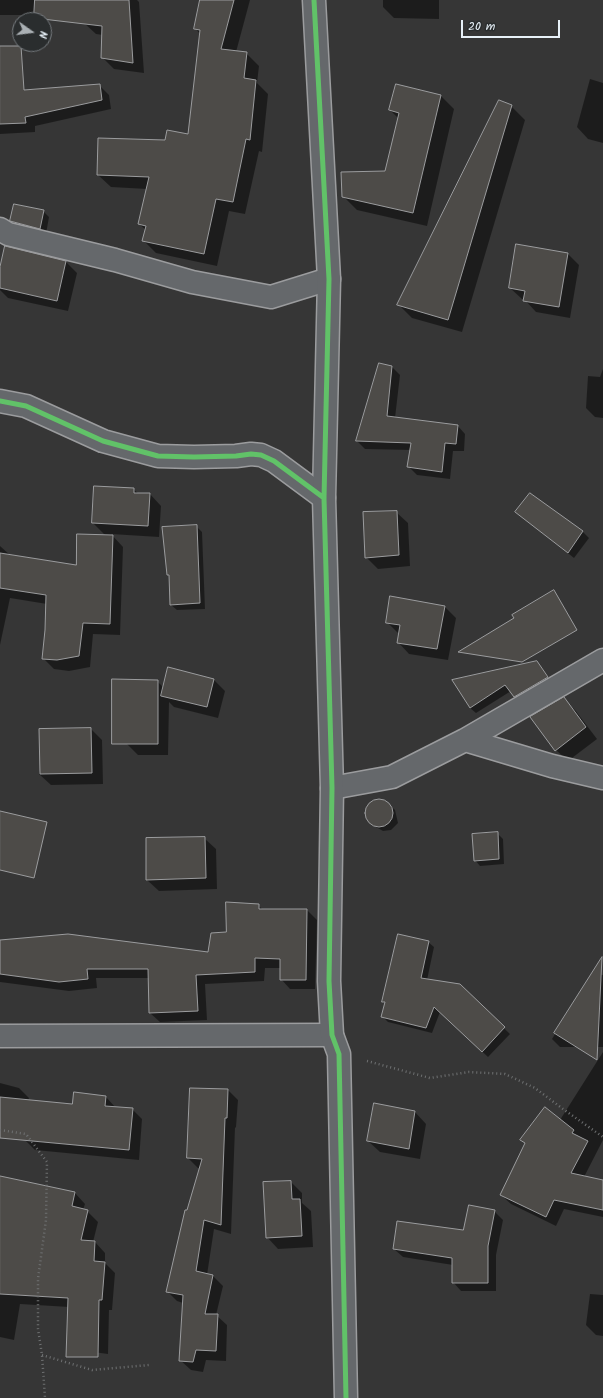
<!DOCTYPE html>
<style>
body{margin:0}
#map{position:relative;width:603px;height:1398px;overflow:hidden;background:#363636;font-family:Kalam,sans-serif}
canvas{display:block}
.north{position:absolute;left:12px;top:12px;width:40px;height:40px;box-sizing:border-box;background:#2a2d2e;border:1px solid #767b7f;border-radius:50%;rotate:104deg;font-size:11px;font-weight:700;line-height:16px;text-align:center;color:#e8f1f8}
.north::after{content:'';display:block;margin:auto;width:14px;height:18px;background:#aab0b4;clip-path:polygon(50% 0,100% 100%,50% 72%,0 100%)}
.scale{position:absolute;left:461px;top:20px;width:99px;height:18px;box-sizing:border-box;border:2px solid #e8f1f8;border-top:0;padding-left:5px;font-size:12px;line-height:14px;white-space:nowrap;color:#e8f1f8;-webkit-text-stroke:3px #2a2d2e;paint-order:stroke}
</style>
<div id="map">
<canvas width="603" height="1398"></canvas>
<div class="north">N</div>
<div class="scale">20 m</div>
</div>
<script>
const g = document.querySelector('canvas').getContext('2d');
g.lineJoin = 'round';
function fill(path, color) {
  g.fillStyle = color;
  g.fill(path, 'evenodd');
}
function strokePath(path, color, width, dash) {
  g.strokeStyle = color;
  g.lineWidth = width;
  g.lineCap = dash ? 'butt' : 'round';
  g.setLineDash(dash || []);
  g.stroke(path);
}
fill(new Path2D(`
 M0,0H34V15H0Z
 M83,0H137L139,2L144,73L114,69L102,57L103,35L96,34L84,23Z
 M206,0H250L236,52L246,53L259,66L257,83L268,94L262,152L259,151L245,214L229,211L217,266L156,253L143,240L146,230L139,224L147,189L111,187L98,175L165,141L189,136L200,34L195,28Z
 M383,0H439V19L394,18L383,7Z
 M590,79L603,83V143L588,139L577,127Z
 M99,85L109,95L111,109L35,126V132L0,134V92Z
 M441,96L454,109L427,226L357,210L343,196L386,172L399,119L390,110Z
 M511,106L525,120L462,332L412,318L399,305Z
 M43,211L49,217L46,234L17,226L11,220Z
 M568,254L579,265L570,318L536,312L524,299H522L510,288Z
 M66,262L77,273L68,311L8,298L0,290V271Z
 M392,367L400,375L395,418L457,425L465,434L464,451H453L450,479L417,475L409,467L411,450L365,449L357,441Z
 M603,369V418L595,417L586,408L588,376L600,377Z
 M133,489L139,494H150L161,506L159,537L111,534L123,547L120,635L93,634L90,667L69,671L54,669L43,658L46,630L47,604L10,598L0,645V546L10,555L77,566L106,536L93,523Z
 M530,494L583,532L589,538L574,558L516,512Z
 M396,512L408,523L410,566L378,569L366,557Z
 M196,526L202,532L205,609L177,610L171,605L170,577L168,575Z
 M444,606L456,618L448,660L409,654L398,642L399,634L387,622Z
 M542,668L553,683L521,702L511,691L476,713L470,708L453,681Z
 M214,680L225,691L218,718L174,707L169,702L168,755H138L127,744L157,681L164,688Z
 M563,699L575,710L597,739L568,761L556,750L531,717Z
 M91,729L102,740L103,784L51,785L39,774L50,730Z
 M377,800L389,804L395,810L398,823L391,830L383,831L376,827L370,821L366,813L369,804Z
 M497,833L503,839L504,864L480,866L475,860Z
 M204,838L216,849L217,889L159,891L147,880Z
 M258,905L263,910H307L317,920L315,989H290L281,979V968H265L264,981L205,984L207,1020L160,1022L150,1013L149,978H96L97,988L69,991L0,982V940L208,953L227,933Z
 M428,942L434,947L427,980L459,985L510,1034L488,1057L440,1012L432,1033L388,1022L382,1016L385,1004L383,1002Z
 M592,974L603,975V1047H560L552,1039Z
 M603,1052V1140L584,1177L603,1181V1217L564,1209L556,1226L511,1204L501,1195L560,1120Z
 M0,1083L19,1088L29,1098L28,1101L73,1105L106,1097L116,1108L132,1109L142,1119L139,1160L35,1150L25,1140L27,1132L0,1126Z
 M228,1090L238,1100L236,1127L235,1128L231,1234L214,1229L207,1275L213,1276L223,1286L216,1315L227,1325L226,1361L206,1360L203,1372L191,1370L180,1360L183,1303L177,1301L167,1291L200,1168H198L188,1158Z
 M415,1112L426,1124L420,1159L380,1152L368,1141Z
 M15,1180L75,1193L85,1204L83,1210L87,1211L98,1222L93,1242H95L105,1253V1263L115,1273L112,1310H109L108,1354L78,1350L69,1307L20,1304L14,1340L0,1337V1193Z
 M291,1182L302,1193V1203L311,1211L313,1247L278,1249L267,1237Z
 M494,1211L503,1220L496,1255V1291H461L453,1282V1265L403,1257L394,1249L464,1231Z
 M590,1294L603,1295V1336L596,1335L586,1325Z`), '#0007');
const building = new Path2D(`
 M35,0H129L133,63L101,58L102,26L34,18Z
 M200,0H234L221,49L247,52L244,78L256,80L250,140L246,139L233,202L216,199L204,254L142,241L146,226L138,224L149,177L97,175L98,138L165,140L167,130L188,134L200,30L194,29Z
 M0,46H21L24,90L100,84L102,100L25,117L26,123L0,124Z
 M396,84L441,95L413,213L342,197L341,172L385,171L399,113L389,110Z
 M499,100L512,105L448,320L397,305Z
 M14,204L44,210L40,229L10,221Z
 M516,244L568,253L559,307L523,301L525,291L509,288Z
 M5,246L66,261L57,301L0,288V267Z
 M379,363L392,366L387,416L458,425L456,444L445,443L442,472L407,467L411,443L356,441Z
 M94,486L134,488V493H150L148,526L92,523Z
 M530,493L583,531L568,553L515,512Z
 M397,511L399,555L365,558L363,512Z
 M197,525L200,603L170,605L169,575H167L162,527Z
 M77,534L113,535L110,624L83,623L79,656L57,660L42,659L45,630L46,595L0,588V553L76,565Z
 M554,590L577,630L522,662L458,652L514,618L512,615Z
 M390,596L445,606L437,649L397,643L400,625L386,623Z
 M537,661L548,677L514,697L505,685L470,708L452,680Z
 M168,667L214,679L207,707L161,696Z
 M112,679L158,680V744H112Z
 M564,697L586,727L555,751L530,717Z
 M91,728L92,773L40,774L39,729Z
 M365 813a14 14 0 1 1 28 0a14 14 0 1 1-28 0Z
 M0,811L47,822L34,878L0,870Z
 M498,832L499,859L474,861L472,834Z
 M205,837L206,878L146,880V838Z
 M226,902L259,904V909H307L306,980H280V959L255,958V972L196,975L198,1011L149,1013L148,969H87L88,979L59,982L0,974V940L68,934L208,952L211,933L226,932Z
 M398,934L429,941L421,978L460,984L505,1027L482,1052L434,1007L426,1028L381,1017L385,1002H382Z
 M602,957L597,1060L554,1033Z
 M190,1088L228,1089L227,1118H225L221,1225L204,1220L196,1271L213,1275L205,1314H218L216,1351L196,1350L193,1362L179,1361L183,1295L166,1292L185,1210H187L202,1159L187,1158Z
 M74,1092L106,1096L105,1106L133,1108L129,1150L0,1138V1097L72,1104Z
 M374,1103L415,1111L409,1149L367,1141Z
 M545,1107L574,1130L572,1133L588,1141L571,1173L603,1180V1210L554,1200L546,1217L500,1195L525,1143L520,1140Z
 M0,1176L75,1192L72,1206L88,1210L81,1240L95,1241L94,1261L105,1262L102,1300H99L98,1357H66L68,1298L0,1294Z
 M291,1181L292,1199H300L302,1236L266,1238L263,1182Z
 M469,1205L495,1210L488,1246V1283H452V1258L393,1249L397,1221L463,1230Z`);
fill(building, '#4d4b48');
strokePath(building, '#9b9c9e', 1);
const minor = new Path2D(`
 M0,229L8,234L115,260L192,282L271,297L329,279
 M0,401L26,406L103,441L158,456L194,457L236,456L251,454L261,455L274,461L324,498
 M465,740L603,660
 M332,788L392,777L465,740L552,766L603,778
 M0,1036L332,1035`);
const tertiary = new Path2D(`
 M314,0L329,279L324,498L332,788L329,981L332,1035L339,1054L346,1398`);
strokePath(minor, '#9b9c9e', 25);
strokePath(tertiary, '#9b9c9e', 25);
strokePath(new Path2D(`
 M367,1061L430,1078L469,1072L505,1074L535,1088L563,1109L603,1137
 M0,1130L26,1134L47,1162L46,1220L38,1279V1329L42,1355L45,1398
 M42,1355L92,1370L149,1365`), '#6f7172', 2.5, [1, 3]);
strokePath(minor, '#65686b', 22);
strokePath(tertiary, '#65686b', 22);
strokePath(new Path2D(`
 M314,0L329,279L324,498L332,788L329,981L332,1035L339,1054L346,1398
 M0,401L26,406L103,441L158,456L194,457L236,456L251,454L261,455L274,461L324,498`), '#61c268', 5);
</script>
